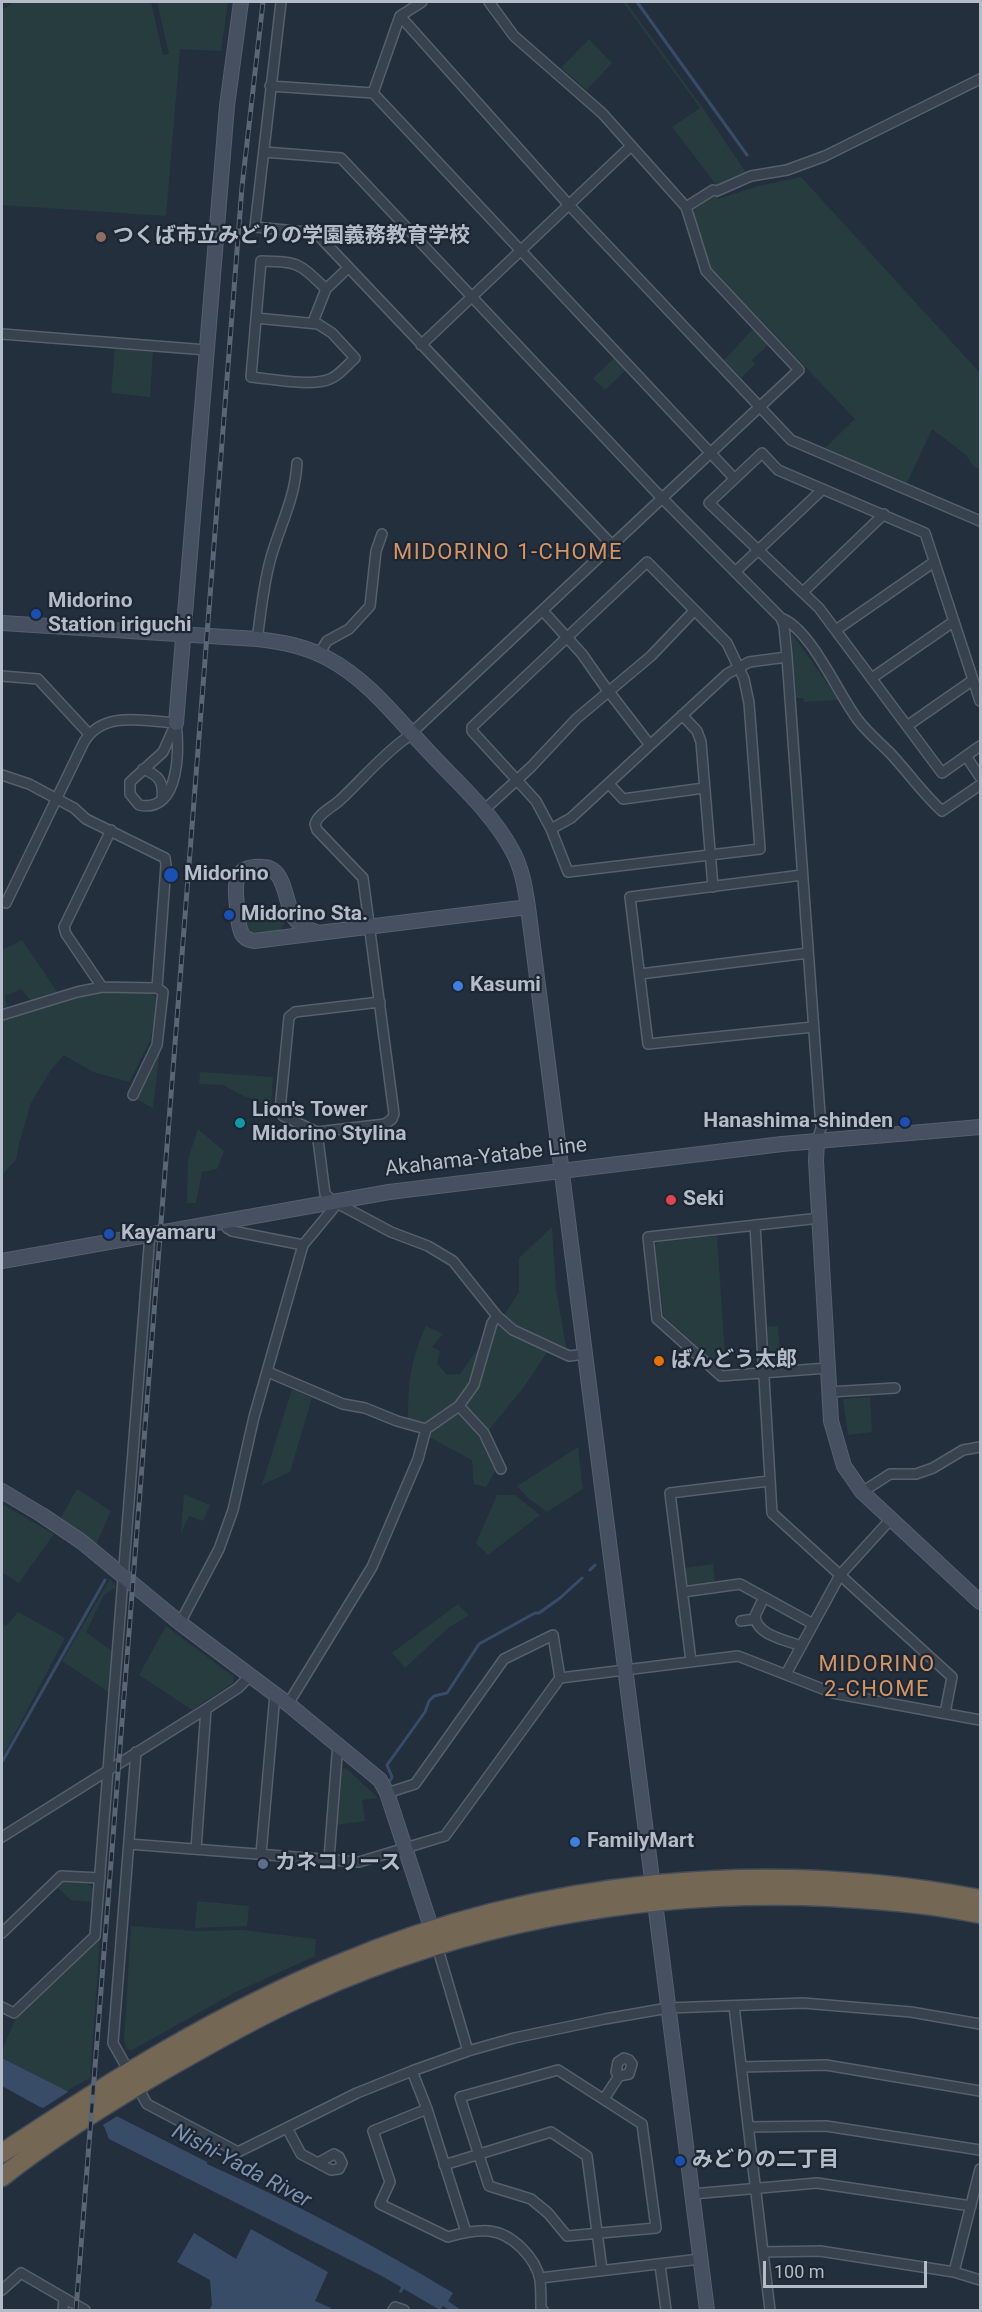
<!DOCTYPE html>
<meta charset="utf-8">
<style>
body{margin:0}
#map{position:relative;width:982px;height:2312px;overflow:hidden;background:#242f3e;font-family:Roboto,sans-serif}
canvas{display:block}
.frame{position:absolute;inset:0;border:3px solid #b4bcc9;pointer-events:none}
.scale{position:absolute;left:763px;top:2261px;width:164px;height:27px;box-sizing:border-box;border:3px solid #b4bcc9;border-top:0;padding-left:8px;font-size:18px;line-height:21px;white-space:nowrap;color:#b4bcc9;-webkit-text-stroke:4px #1d2633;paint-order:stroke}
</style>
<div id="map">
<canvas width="982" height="2312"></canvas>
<div class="frame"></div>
<div class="scale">100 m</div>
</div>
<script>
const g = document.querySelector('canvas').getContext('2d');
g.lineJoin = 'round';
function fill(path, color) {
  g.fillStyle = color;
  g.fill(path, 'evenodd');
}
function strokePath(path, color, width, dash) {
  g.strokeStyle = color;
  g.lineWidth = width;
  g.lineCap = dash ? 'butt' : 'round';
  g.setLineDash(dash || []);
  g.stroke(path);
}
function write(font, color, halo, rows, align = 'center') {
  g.font = font + ' Roboto,"Noto Sans JP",sans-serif';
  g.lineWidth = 4.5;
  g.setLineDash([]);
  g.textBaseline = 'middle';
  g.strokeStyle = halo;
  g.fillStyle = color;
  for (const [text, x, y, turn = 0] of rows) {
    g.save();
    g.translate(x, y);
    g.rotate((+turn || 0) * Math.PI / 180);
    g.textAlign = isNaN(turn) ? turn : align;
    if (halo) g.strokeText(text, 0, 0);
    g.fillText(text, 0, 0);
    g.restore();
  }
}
fill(new Path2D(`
 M14,2H151L163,55L169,54L157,2H228L221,51L180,49L166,216L2,205V10Z
 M623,2H626L702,107L747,174L718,187L672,127L700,108Z
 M589,39L612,63L587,90L561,68Z
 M801,177L980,373V469L973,466L966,455L932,429L907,483L824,449L855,419L711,268L693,213C696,205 710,197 718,195V199L758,186Z
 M753,329L768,345L752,360L755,364L741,378L724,360Z
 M115,348L153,351L150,397L111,393Z
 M614,358L626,370L605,390L593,378Z
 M791,632L839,700L804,702L803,698H796Z
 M282,913L285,915L286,921L280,931L256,935L247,929V922L250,918Z
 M22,940L58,993L31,1001L21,989L5,996L8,1010L2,1013V950Z
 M104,992H151L158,999L150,1041L129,1082L93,1072L64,1055L50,1071L31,1103L19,1144L16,1160L2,1175V1019L74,996Z
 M160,1051L153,1108L136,1099Z
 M200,1072L273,1077L271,1106L244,1096L223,1085L199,1084Z
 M198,1129L224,1151L217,1169L202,1172L196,1203H187L188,1159Z
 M552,1227L556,1290L567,1352L512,1326L504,1315L519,1292V1258Z
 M717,1236L726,1370H723L664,1316L654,1246L658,1242Z
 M497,1323L548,1351L524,1387L488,1431L471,1412L467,1405L484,1371Z
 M426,1326L443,1334L432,1347L440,1351L437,1363L447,1375L460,1374L482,1343L470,1382L458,1400L424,1424L408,1421C408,1383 410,1361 426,1326Z
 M778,1326L781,1367H771L767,1364L764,1327Z
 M292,1389L312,1398L290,1472L262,1485Z
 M870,1397L872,1432L848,1435L843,1399Z
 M454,1414H458C477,1429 486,1448 496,1470L486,1487L474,1484L472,1460L429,1437L431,1432Z
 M578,1447L583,1489L547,1512L528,1498L517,1486Z
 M77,1489L111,1511L96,1545L60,1519Z
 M184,1494L210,1505L203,1521L189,1516L181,1533Z
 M497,1495H515L540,1515L488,1555L476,1543Z
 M2,1504L54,1534L19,1583L2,1572Z
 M713,1564L715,1583L691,1586L686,1583L684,1568Z
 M110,1579L116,1587L104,1595L86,1632L113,1652L110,1693L62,1661Z
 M458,1604L469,1615L448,1628L405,1668L392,1653Z
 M18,1612L65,1638L2,1758V1624L6,1626Z
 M166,1626L234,1677L233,1683L192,1710L139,1675Z
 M346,1768L378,1798L362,1800L365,1821L337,1825L340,1769Z
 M65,1881L86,1883L94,1889L92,1902L71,1900L57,1887Z
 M197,1901L249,1906L247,1926L195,1928Z
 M131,1926L196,1931L242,1930L316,1939L315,1956L236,1992L132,2050L127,2049L124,2040Z
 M100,1938L90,2078L66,2091L2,2058V2050L15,2020Z`), '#263c3f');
fill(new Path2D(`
 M2,2058L207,2162V2164C292,2202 374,2245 453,2293L448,2301L461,2310H449L443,2306L440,2310L404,2289L401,2293L399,2292L401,2287L380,2275L109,2139L104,2126L40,2107L2,2086Z
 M251,2229L328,2272L315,2301L331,2308L330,2310H209L212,2305L210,2280L177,2262L194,2233L236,2259Z`), '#394c67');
fill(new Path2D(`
 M71,2090L119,2115L98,2128L40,2110Z`), '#242f3e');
strokePath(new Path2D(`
 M637,2L747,155
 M590,1570L595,1565
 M2,1762L105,1580
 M390,1781L392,1777L387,1765L425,1712L429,1701L434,1696L447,1693L479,1644L535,1613H539L560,1598L582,1578`), '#394c67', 3);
const street = new Path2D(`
 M281,2L255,227L316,233L612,545
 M489,2L514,36L602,113L686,207
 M400,16L569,205L791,440L980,521
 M270,86L373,93L734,478
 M373,93L400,16L422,2
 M264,152L341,158L656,492L781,618L784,626L787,657L821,1128L817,1141
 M256,318L318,324L332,333L355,358C347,365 340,375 330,379C311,387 272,379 251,377L261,261C299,262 298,262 326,289
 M313,322L326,289L348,268
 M2,334L207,350
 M421,345L631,146
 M647,562L727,643L744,679L749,703L760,849L568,872L551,829L536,801L472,731V727Z
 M735,572L823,489
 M803,592L884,514
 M543,611L582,654L603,684L650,745
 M781,618C811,629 838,694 858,720C867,732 879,742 890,753C908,772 922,793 942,811L980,785
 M836,630L934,562
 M257,639C261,613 263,587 270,561C279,527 295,500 297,463
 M319,654L327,641L349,629L370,606L376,551L382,534
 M2,676L38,679L89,734
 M872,678L953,622
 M980,701L925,533L778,470L762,453L709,503L819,608L942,773L980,746
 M682,715L697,731L701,742L713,887
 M176,723C179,747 181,814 139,805L130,794V782L163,752Z
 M907,726L973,680
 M966,756L980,777
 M143,769C158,775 164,781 162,798
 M2,775L29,784L74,808L86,819L165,858L166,865L157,988
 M609,784L623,799L704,788
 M484,810L531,767L576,719L651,656L694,611
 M551,829L571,818L727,674L749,662L787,657
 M802,875L630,897L648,1044L813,1027
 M2,902L6,903L84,742C103,710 144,721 176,723
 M640,974L808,953
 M102,987L66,934L64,927L111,830
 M380,1002L295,1012L289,1017L280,1110L283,1116L317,1132L385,1124L392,1119L394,1114L363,878L317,830L315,824C318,814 331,808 339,801C361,781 380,757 405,739L799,370L706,271L686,207L713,190L717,191L751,176L787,170L825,156L980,79
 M2,1015L77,992L102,987L157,988L163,992L157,1045L133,1095
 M317,1132L325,1194L333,1201L391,1232L428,1246L453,1261L497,1316L513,1330L569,1356L585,1354
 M820,1218L648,1237L657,1319L721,1376L828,1368
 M226,1221L227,1228L232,1231L303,1245
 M755,1225L772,1513L952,1677L945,1713
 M268,1372L343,1404L365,1408L397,1421L426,1429
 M829,1392L895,1388
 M459,1406L484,1433L501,1469
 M862,1492L890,1474H916L933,1468L963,1450L980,1447
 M683,1592L740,1584L813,1624
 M764,1597L755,1616C756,1635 786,1640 801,1646
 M741,1621L755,1619
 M180,1623L219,1549L233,1510L254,1417L303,1245L337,1204
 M691,1661L670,1493L769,1481
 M786,1674L840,1575L890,1520
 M288,1704L372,1567L418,1459L426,1429L459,1406L474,1385L492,1323L497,1316
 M136,1752L113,2043L147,2104L238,2152L357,2093L412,2071L468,2051L514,2038L605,2019L668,2008L803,2003L911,2012L980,2024
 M387,1793L415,1784L504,1659L553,1635L560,1678
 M2,1837L206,1709L238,1688L250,1676
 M129,1844L359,1862L445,1836L560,1678L738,1656L833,1693L980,1720
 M196,1849L206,1709
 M261,1854L275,1694
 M329,1859L338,1743
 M2,1933L61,1876L100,1878
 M437,1946L468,2051
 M734,2006L763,2252L820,2251L954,2272L980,2280
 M2,2007L14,2013L95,1936L150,1234
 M741,2067L826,2065L980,2091
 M558,2070L642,2124L656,2228L567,2236L548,2213L531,2199L489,2186L460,2097Z
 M412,2071L427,2109L466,2232
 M604,2099L619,2076L629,2074L632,2064L629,2060L624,2058L618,2062L616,2072L619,2076
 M427,2109L373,2131L390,2182L380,2204L448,2237C462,2233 475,2230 489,2231C512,2233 536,2258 540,2280C541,2290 541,2299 541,2309L543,2310
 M748,2127L826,2126L980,2150
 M287,2128L301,2154L331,2170L339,2169L342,2163L339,2157L334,2154L318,2163
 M444,2165L551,2132L587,2156L602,2270
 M692,2194L817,2183L971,2206
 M763,2252L770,2310
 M660,2265L666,2310
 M954,2272L980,2169
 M540,2278L700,2259
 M2,2290L21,2273L64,2298L63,2310
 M64,2298L85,2310
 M393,2310L395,2307L404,2310`);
const secondary = new Path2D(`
 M2,623L257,639C282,642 305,646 327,658C369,680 398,720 430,753C459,784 492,813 512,850C522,868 525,887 528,907L707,2310
 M176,723L227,106L241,2
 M319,933C310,930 301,927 295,919C284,904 287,868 263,867C232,865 235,884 237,907C238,916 238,927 242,934C245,939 249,940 254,941L528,907
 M817,1141L816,1161L831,1421L844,1466L862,1492L980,1602
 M2,1261L389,1192L782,1144L980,1127
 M2,1491L42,1515L82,1542L180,1623L288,1704L380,1780L387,1793L432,1930`);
const highway = new Path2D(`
 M2,2153C109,2082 219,2013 339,1964C541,1879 766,1858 980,1899
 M2,2177C55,2135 114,2099 173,2065C217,2040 261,2015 308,1994C463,1924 633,1892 803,1896C863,1898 922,1902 980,1914`);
strokePath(street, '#565f6c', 12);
strokePath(secondary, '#565f6c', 16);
strokePath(highway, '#434c59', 21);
strokePath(street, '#38414e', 9);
strokePath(secondary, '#465061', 14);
strokePath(highway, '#746855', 18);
const rail = new Path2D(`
 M76,2310L242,187L263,2`);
strokePath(rail, '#5a6575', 5);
strokePath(rail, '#1d2633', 3, [9]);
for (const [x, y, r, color] of [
 [101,237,6,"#8d6e63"],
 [36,614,6,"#1a4fb4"],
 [171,875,8,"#1a4fb4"],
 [229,915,6,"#1a4fb4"],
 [458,986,6,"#3f7fe0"],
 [905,1122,6,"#1a4fb4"],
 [240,1123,6,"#0f9aa8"],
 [671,1200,6,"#e0444e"],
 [109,1234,6,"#1a4fb4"],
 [659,1361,6,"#e8710a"],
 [575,1842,6,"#3f7fe0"],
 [263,1864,6,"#5c6f8a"],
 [680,2161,6,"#1a4fb4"]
]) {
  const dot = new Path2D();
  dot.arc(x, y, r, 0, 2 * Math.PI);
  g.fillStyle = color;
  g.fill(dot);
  strokePath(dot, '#1d2633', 2);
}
write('bold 21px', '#b4bcc9', '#1d2633', [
 ["つくば市立みどりの学園義務教育学校",113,237],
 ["Midorino",48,602],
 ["Station iriguchi",48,626],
 ["Midorino",184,875],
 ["Midorino Sta.",241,915],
 ["Kasumi",470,986],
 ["Lion's Tower",252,1111],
 ["Midorino Stylina",252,1135],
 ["Hanashima-shinden",893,1122,"right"],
 ["Seki",683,1200],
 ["Kayamaru",121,1234],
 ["ばんどう太郎",671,1361],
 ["FamilyMart",587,1842],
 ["カネコリース",275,1864],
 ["みどりの二丁目",692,2161]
], 'left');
write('21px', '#b4bcc9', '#1d2633', [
 ["Akahama-Yatabe Line",486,1158,-7]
]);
g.letterSpacing = '1.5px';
write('22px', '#d59563', '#1d2633', [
 ["MIDORINO 1-CHOME",508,553],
 ["MIDORINO",877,1665],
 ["2-CHOME",877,1690]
]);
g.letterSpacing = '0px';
write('italic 22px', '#7c92b1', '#1d2633', [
 ["Nishi-Yada River",241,2167,28]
]);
</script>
